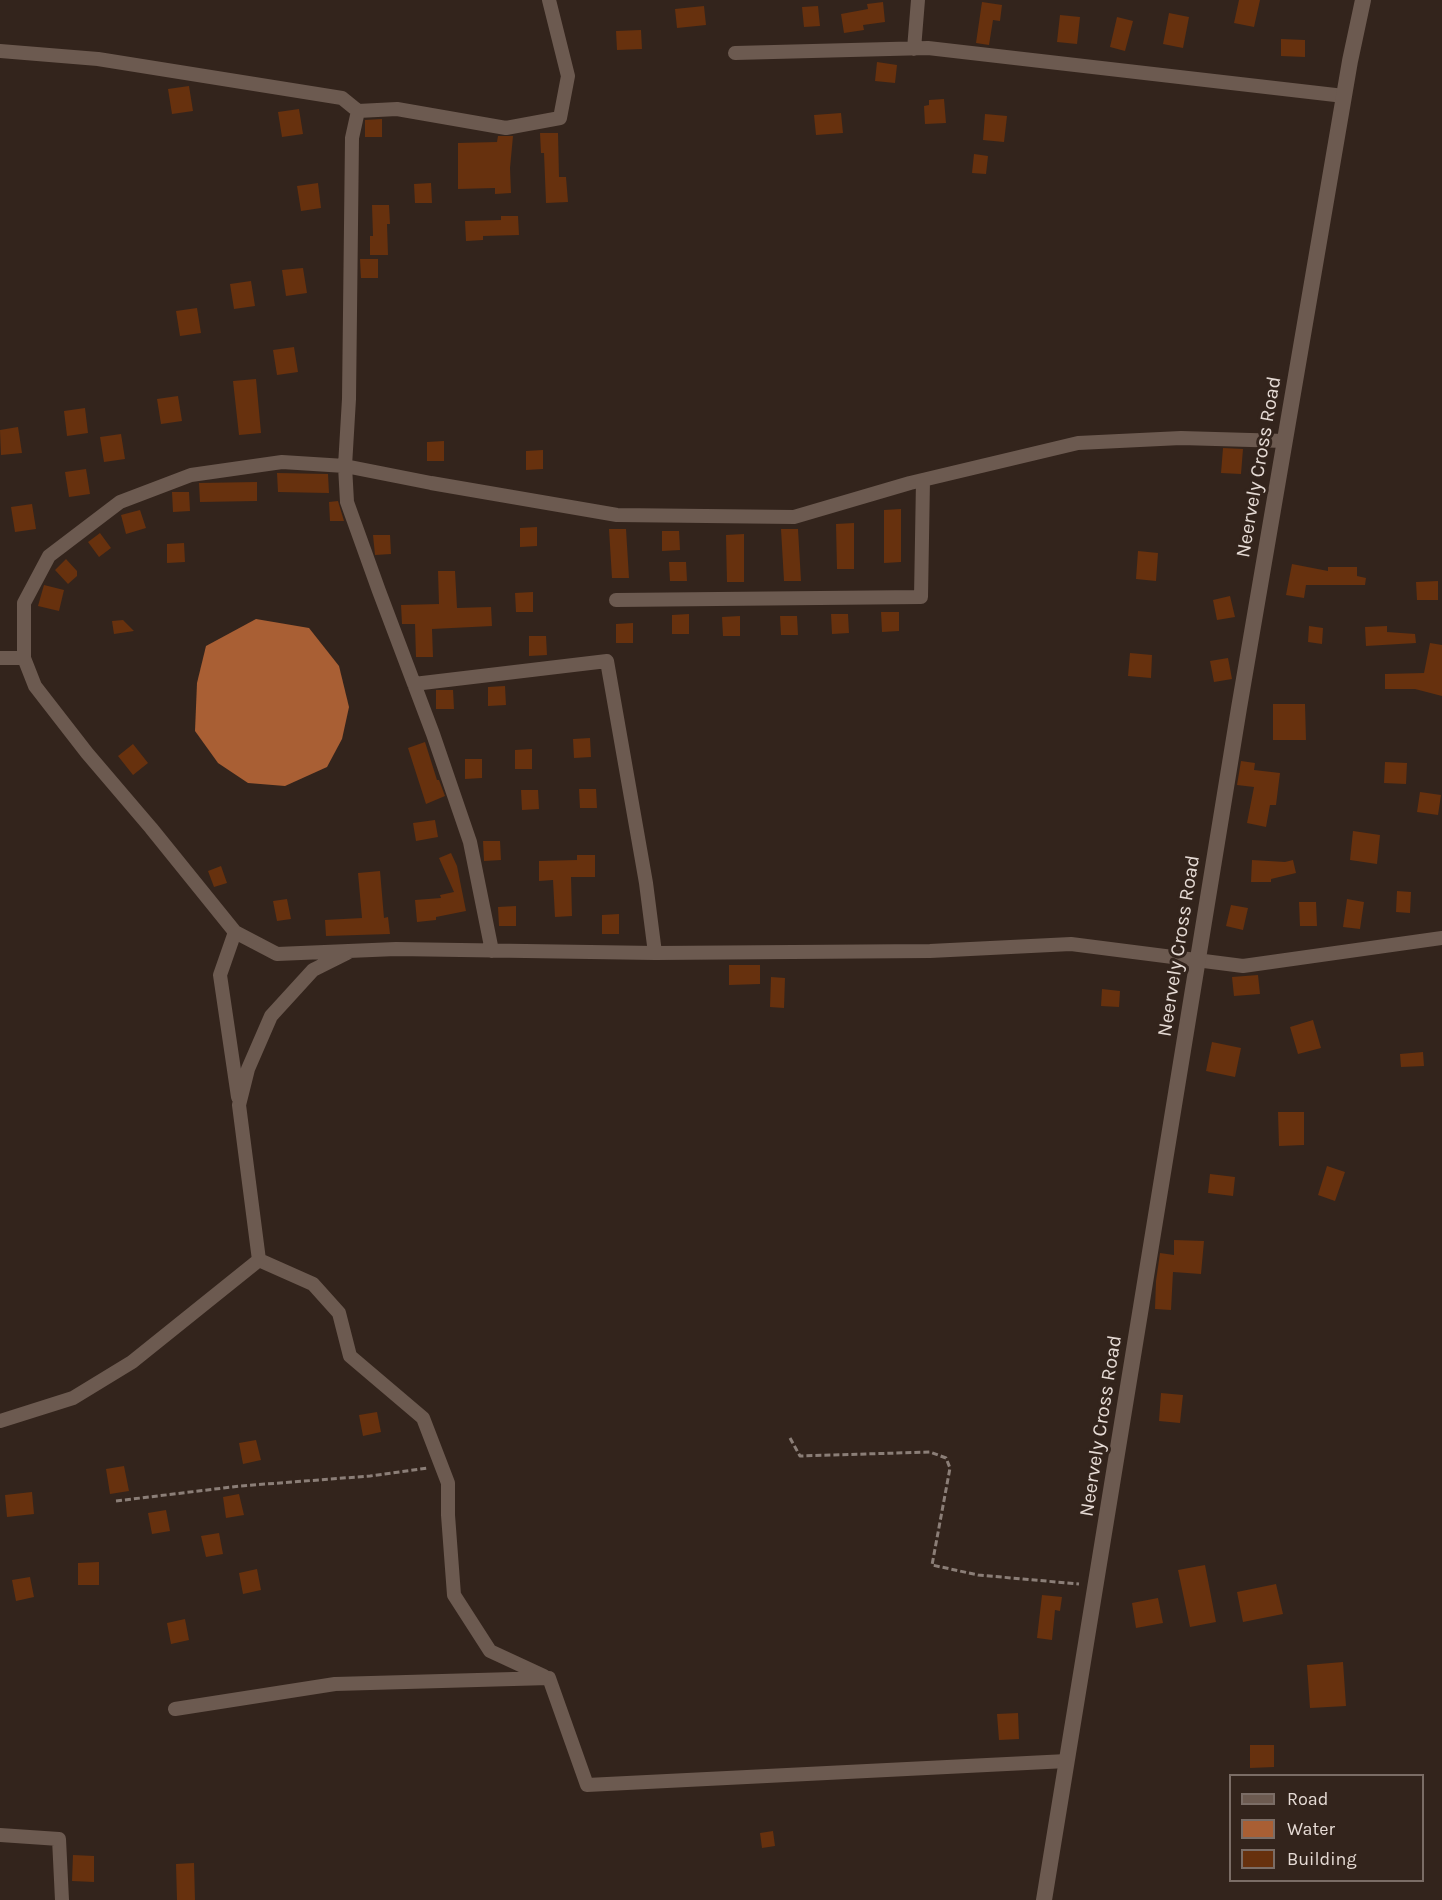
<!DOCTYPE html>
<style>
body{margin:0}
#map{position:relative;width:1442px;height:1900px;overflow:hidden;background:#33241c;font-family:Karla,sans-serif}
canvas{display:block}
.legend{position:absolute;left:1229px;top:1774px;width:195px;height:108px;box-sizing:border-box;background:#33241c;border:2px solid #7b6d66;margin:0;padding:8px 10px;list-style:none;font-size:18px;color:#e6dbd5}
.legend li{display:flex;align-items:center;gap:12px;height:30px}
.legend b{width:30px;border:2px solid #7b6d66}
</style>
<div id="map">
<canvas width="1442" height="1900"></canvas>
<ul class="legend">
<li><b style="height:8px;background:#6c5a50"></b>Road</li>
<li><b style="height:16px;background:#a95f34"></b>Water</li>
<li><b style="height:16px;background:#67310e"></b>Building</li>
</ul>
</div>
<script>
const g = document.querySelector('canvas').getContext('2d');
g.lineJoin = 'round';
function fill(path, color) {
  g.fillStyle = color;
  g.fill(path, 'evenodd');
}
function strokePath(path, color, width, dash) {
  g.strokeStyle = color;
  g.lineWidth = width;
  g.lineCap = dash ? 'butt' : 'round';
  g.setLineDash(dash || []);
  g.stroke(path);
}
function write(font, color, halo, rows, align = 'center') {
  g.font = font + ' Karla,sans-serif';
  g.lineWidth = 6;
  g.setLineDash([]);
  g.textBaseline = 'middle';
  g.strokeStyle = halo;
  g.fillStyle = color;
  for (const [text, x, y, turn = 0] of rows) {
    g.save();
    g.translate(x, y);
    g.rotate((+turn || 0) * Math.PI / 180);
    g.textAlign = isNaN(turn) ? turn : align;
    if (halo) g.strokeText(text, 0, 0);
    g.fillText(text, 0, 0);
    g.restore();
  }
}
fill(new Path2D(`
 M256,619L309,628L339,666L349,707L342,739L327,767L285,786L248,783L218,763L195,731L197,683L206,646Z`), '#a95f34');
fill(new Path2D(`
 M1239,0H1260L1254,27L1234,23Z
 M883,2L885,22L863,25L864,30L844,33L841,14L868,9L867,4Z
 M982,2L1002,5L1000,21L993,20L989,45L976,43Z
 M704,6L706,25L677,28L675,9Z
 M818,6L820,26L804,27L802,7Z
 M1169,13L1189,17L1183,48L1163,44Z
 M1060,15L1080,17L1077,44L1057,42Z
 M1117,17L1133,21L1125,51L1110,47Z
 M641,30L642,49L617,50L616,31Z
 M1281,39L1305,40V57L1281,56Z
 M877,62L897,65L895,83L875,81Z
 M189,86L193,111L172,114L168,89Z
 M944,99L946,123L925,124L924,106L929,105V100Z
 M299,109L303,134L282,137L278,112Z
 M841,113L843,133L816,135L814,115Z
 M985,114L1007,116L1004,142L983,140Z
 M382,119V137H365V120Z
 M540,133H558L559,177H566L568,202L546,203L544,153H541Z
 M498,136H513L510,168L511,193L495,194V188L458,189V143L497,142Z
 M974,154L988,156L986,174L972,173Z
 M318,183L321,208L301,211L297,186Z
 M431,183L432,203H415L414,184Z
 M372,205H389L390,224H387L388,255H370V236H373Z
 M501,216H518L519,235L483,236V240L466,241L465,221L501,220Z
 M360,259H378V278H361Z
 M303,268L307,293L286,296L282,270Z
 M251,281L255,306L234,309L230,284Z
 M197,308L201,333L180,336L176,311Z
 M294,347L298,372L277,375L273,350Z
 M256,379L261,433L239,435L233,381Z
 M178,396L182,421L161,424L157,399Z
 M85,408L88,433L67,436L64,411Z
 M18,427L22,453L1,455L0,430Z
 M121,434L125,459L104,462L100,437Z
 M444,441V461H427V442Z
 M1223,448L1243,449L1241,474L1221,473Z
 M543,450V469L526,470V451Z
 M86,469L90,494L69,497L65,472Z
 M277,473L328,474L329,493L278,492Z
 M257,482V501L200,502L199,483Z
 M172,492H189L190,511L173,512Z
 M338,501L344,521H330L329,502Z
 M32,504L36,529L15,532L11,507Z
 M901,509V562L884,563V510Z
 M140,510L146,528L126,534L121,515Z
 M854,523V569H837L836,524Z
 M537,527V546L520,547V528Z
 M609,529H626L629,578H612Z
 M781,529H798L801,581H784Z
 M662,531H679L680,550L662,551Z
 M100,533L111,548L99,557L88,542Z
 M744,534V582H727L726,535Z
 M373,535H390L391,554L375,555Z
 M184,543L185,562L167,563V544Z
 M1138,551L1158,553L1156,581L1136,579Z
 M66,559L77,571V576L68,584L55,570Z
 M669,562H686L687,581H670Z
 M1292,564L1328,571V567H1357V576L1366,578L1365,585H1306L1304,598L1286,595Z
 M438,571H455L457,608L491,607L492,626L432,629L433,657H416L415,624H402L401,605L439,604Z
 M1438,581V600H1417L1416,582Z
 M44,585L64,590L59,611L38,606Z
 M533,592V612H516L515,593Z
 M1230,596L1235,617L1217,620L1213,600Z
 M881,612H899V631L882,632Z
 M689,614V634H672V615Z
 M831,614H848L849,633L832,634Z
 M740,616V636H723L722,617Z
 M780,616H797L798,635H781Z
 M123,620L134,631L114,634L112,621Z
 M633,623V643H616V624Z
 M1309,626L1323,628L1322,644L1308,642Z
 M1387,626V632L1415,634L1416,643L1366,646L1365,627Z
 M529,636H546L547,655L529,656Z
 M1430,643L1442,645V696L1415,689H1385V674L1424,673Z
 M1130,653L1152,655L1151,678L1128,676Z
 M1228,658L1232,679L1214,682L1210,661Z
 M505,686L506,705L488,706V687Z
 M436,690H453L454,709H436Z
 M1273,704H1305L1306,740H1273Z
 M590,738L591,757L574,758L573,739Z
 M425,742L437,780H439L445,796L426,804L408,748Z
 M133,744L148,763L133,775L118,756Z
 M532,749V769H515V750Z
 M465,759H482V778L465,779Z
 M1241,761L1255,763L1254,770L1280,773L1276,805H1270L1266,827L1247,823L1254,787L1237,785Z
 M1385,762L1407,763L1406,784L1384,783Z
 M579,789H596L597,808H580Z
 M521,790H538L539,809L522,810Z
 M1420,792L1441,795L1438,815L1417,812Z
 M435,820L438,837L416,841L413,823Z
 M1353,831L1380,835L1377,864L1350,860Z
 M483,841H500L501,860L484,861Z
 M451,853L457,866L466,911L436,917V920L417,922L415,900L441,898L440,895L454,892L439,858Z
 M577,855H595V877H571L572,916L555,917L553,880L539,881V861L577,860Z
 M1252,860L1285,862L1293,860L1296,873L1271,879V882H1251Z
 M221,866L227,883L214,887L208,871Z
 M380,871L384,918L388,917L390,934L326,936L325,920L362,918L358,873Z
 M1397,891L1411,892L1410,913L1396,912Z
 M287,899L291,919L277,921L273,901Z
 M1347,899L1364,902L1360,929L1343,927Z
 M1299,902H1316L1317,926H1300Z
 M1231,905L1248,908L1243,930L1226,926Z
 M516,906V926H499L498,907Z
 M619,914V934H602V915Z
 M729,965H760V984L729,985Z
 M1258,975L1260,994L1234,996L1232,977Z
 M771,977L785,978L784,1008L770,1007Z
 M1102,989L1120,991L1119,1007L1101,1006Z
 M1313,1020L1321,1048L1298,1054L1290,1027Z
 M1212,1042L1241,1048L1235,1077L1206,1071Z
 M1423,1052L1424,1066L1401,1067L1400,1054Z
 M1278,1112H1304V1145L1279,1146Z
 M1327,1166L1345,1172L1335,1201L1318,1195Z
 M1210,1174L1235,1177L1233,1196L1208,1193Z
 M1174,1240L1204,1241L1201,1274L1173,1272L1171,1310L1155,1309L1156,1281L1160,1253L1174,1255Z
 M1161,1393L1183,1395L1180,1423L1159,1421Z
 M377,1412L381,1432L363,1436L359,1415Z
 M256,1440L261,1460L243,1464L239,1443Z
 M124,1466L129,1491L110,1494L106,1469Z
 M32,1492L34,1514L7,1517L5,1495Z
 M239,1494L244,1515L226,1518L223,1497Z
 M166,1510L170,1531L152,1534L148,1513Z
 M219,1533L223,1554L206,1557L201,1536Z
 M99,1562V1585H78V1563Z
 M1205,1565L1216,1622L1190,1627L1178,1570Z
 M257,1569L261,1590L243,1594L239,1573Z
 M30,1577L34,1597L16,1601L12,1580Z
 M1276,1584L1283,1614L1243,1622L1237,1592Z
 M1042,1595L1062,1597L1060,1611L1055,1610L1052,1640L1037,1638Z
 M1158,1598L1163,1623L1136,1628L1132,1603Z
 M185,1619L189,1640L171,1644L167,1623Z
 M1343,1662L1346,1706L1310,1708L1307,1665Z
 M1018,1713L1019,1739L999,1740L997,1714Z
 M1250,1745H1274V1767L1250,1768Z
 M773,1831L775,1846L762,1848L760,1833Z
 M73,1855L94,1856V1882L72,1881Z
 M194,1863L195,1900H177L176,1864Z`), '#67310e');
strokePath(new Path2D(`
 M790,1438L800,1456L930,1452L946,1458L950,1468L932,1565L978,1575L1079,1584
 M116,1501L240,1486L370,1476L428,1468`), '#8b7e77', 3, [6, 3]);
strokePath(new Path2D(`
 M914,49L918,0
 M0,51L98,59L342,98L358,111
 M735,53L928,48L1344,96
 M1285,441L1181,438L1078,443L910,483L794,517L617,515L431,483L345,466L282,462L191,475L120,502L49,556L24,603V658L35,686L87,753L151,828L235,932L277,954L396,949L655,953L930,951L1071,944L1243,966L1442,938
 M616,600L921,597L923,480
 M0,658H24
 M414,684L607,661L646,883L655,953
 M235,932L220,975L238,1097
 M492,951L470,842L433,734L379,591L347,502L345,466L349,399L352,138L358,111L397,109L506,128L560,118L568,76L549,0
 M259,1260L313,1284L339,1313L350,1356L423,1418L448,1483V1515L454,1595L490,1651L544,1676
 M0,1421L73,1398L132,1362L259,1260L239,1105L248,1069L271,1016L313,970L347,953
 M175,1709L335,1684L549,1678L587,1785L1067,1761
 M0,1835L59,1839L62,1900`), '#6c5a50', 14);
strokePath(new Path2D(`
 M1044,1900L1239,708L1350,61L1363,0`), '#6c5a50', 16);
write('20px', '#e6dbd5', '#33241c', [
 ["Neervely Cross Road",1259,467,-80],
 ["Neervely Cross Road",1179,946,-81],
 ["Neervely Cross Road",1101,1426,-81]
]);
</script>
